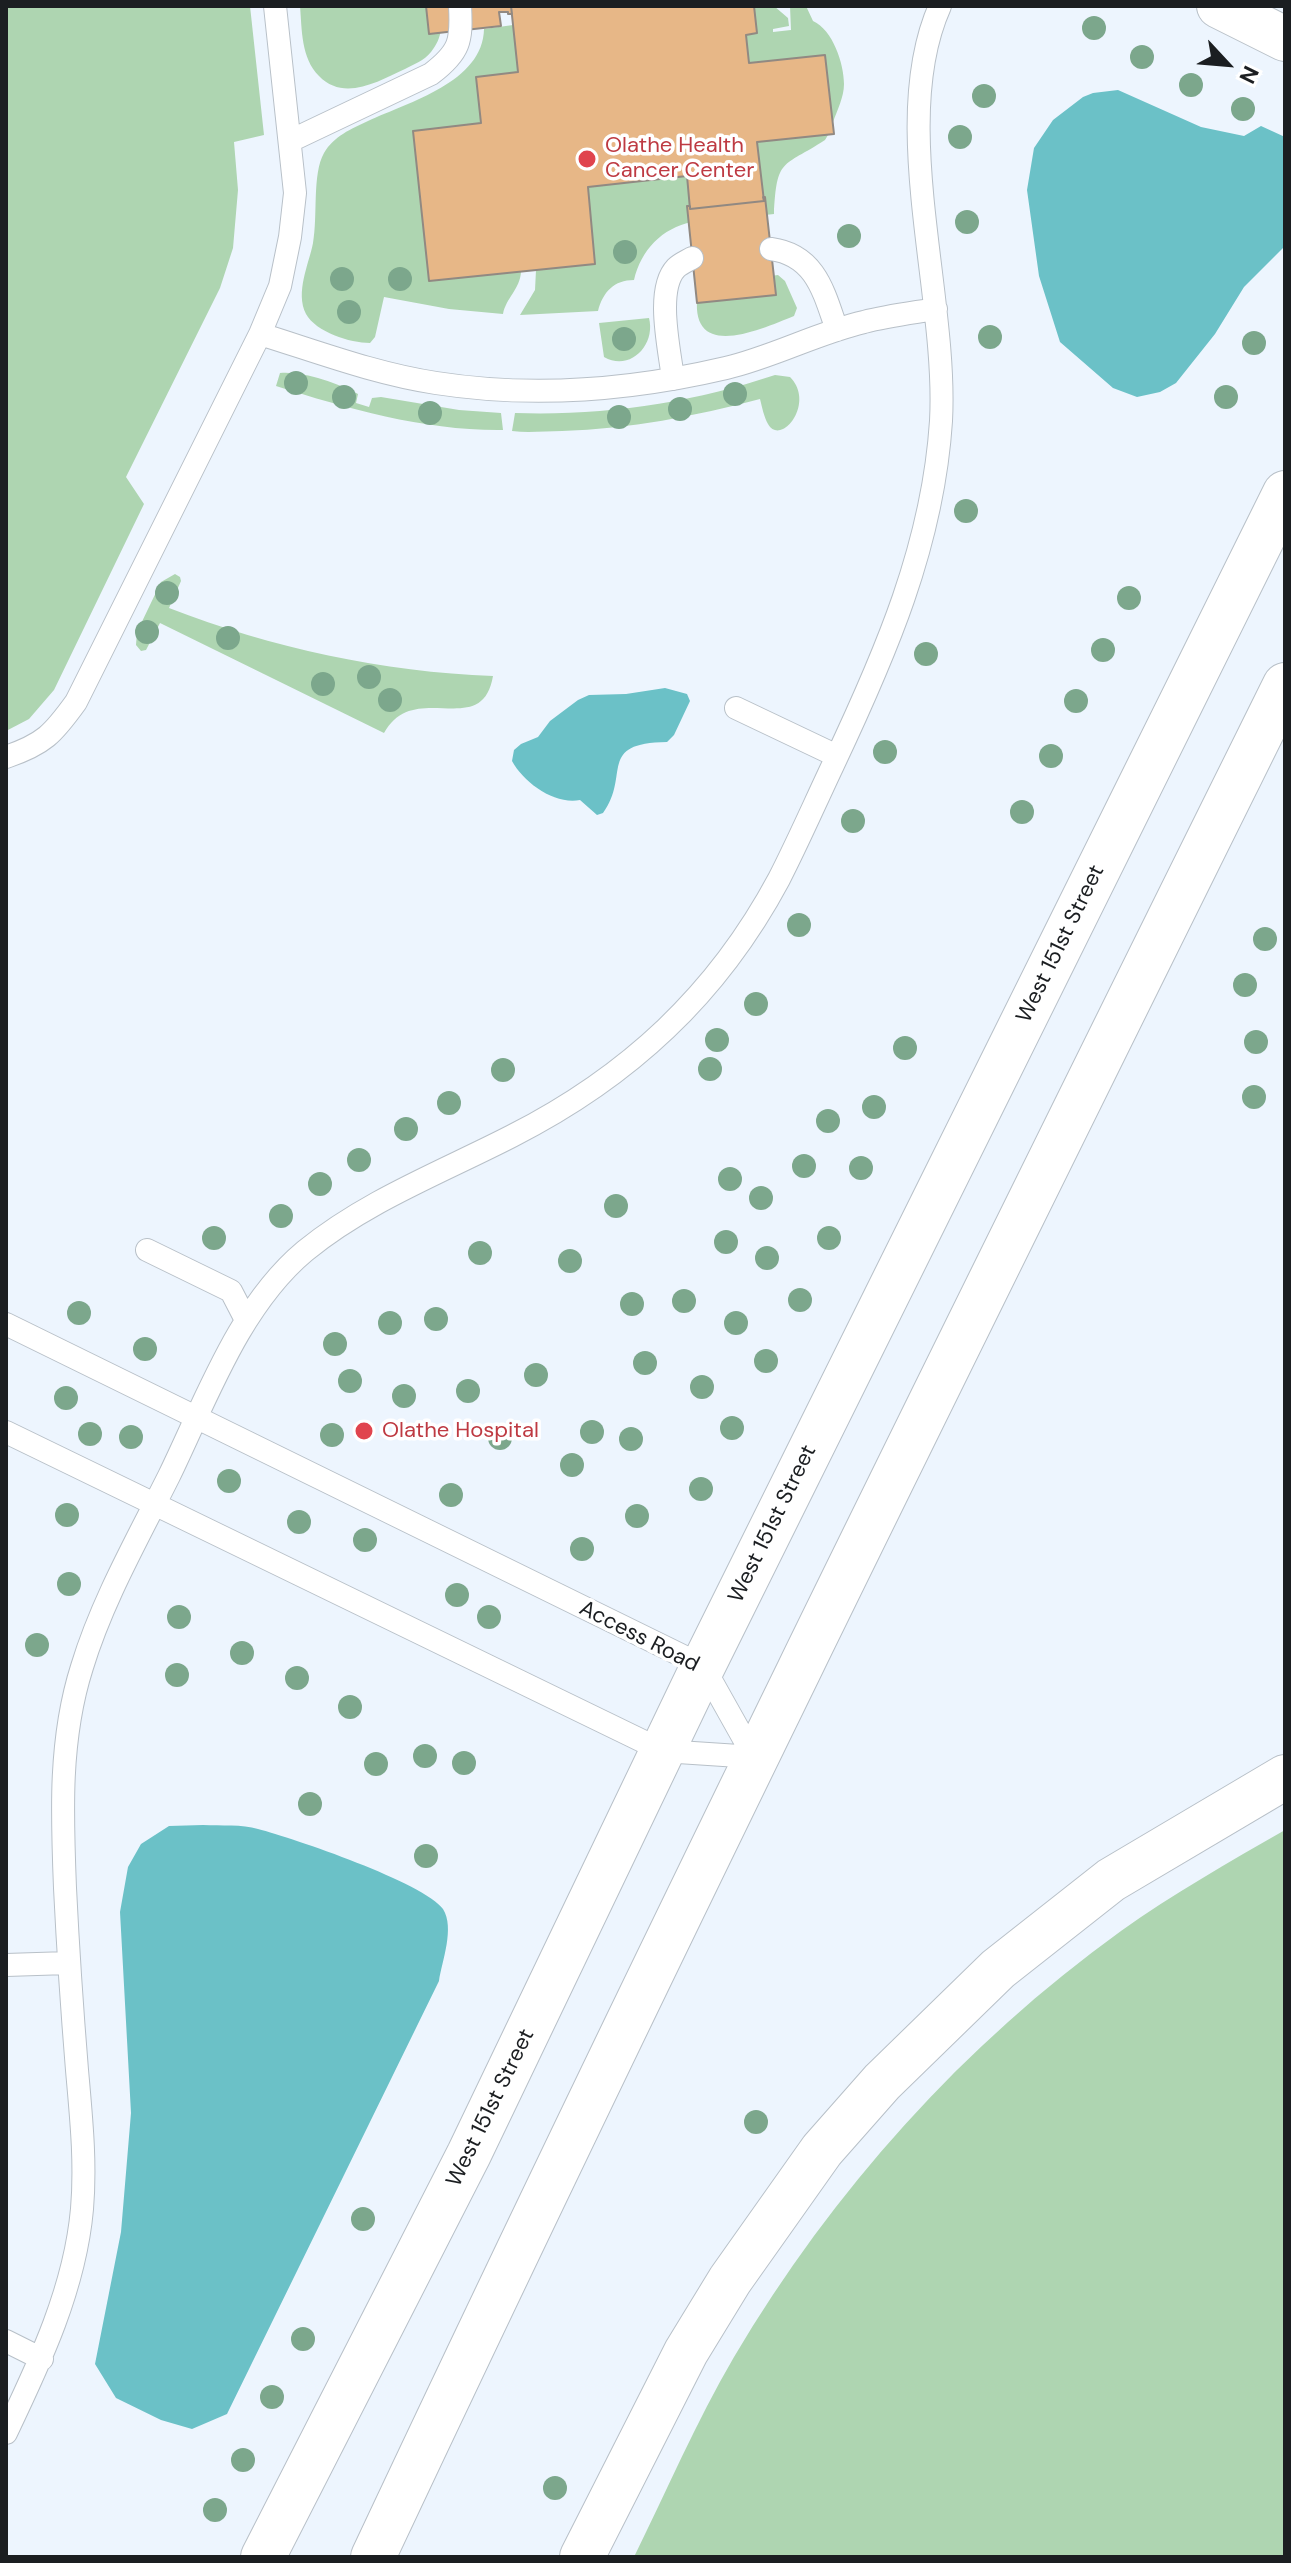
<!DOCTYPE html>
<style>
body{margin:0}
#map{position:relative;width:1291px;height:2563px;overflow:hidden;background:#edf5fe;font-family:"DM Sans",sans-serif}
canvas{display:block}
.frame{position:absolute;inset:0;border:8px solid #1b1e21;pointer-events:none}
.north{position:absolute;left:1187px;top:24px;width:80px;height:80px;-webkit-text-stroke:6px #fff;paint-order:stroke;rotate:116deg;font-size:22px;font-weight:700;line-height:32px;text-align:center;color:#1b1e21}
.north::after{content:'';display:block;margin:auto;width:28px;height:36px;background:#1b1e21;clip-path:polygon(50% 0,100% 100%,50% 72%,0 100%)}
</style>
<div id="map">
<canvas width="1291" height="2563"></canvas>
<div class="frame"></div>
<div class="north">N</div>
</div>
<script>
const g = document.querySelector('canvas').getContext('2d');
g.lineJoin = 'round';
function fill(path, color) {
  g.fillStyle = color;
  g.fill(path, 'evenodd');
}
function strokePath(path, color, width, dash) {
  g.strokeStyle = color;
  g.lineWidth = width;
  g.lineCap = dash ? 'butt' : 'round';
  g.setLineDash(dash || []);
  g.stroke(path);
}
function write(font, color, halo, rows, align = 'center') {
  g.font = font + ' "DM Sans",sans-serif';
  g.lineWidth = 7;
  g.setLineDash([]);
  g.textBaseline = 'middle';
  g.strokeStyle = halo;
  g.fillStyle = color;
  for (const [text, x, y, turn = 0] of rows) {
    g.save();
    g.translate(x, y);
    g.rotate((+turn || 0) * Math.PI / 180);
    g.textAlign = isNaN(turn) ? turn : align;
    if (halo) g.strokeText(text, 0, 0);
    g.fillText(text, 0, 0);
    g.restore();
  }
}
fill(new Path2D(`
 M6,6H250L264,135L234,142L238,190L233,248L220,288L126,477L144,504L54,690L29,719L6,731Z
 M300,6H441C442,25 443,37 431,52C424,61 414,64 405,69C379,81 344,102 319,76C301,58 302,30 300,6Z
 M754,6H774L788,18L789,26L773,29V32L791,30L790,6H806L813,21C833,30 844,64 844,84C844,97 837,111 833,122L825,55L749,63L746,35L757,33Z
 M513,25L518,72L477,77L481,123L413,132L429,281L521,272C520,289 506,298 503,314L449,309L384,297L375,337L370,343C350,343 316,332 306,314C295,292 309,264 313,243C318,216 312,174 324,153C334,136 351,129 368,121C409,102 483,82 484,29Z
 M828,135L825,140C782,168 777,157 774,214L765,215L757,142Z
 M687,176L692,222C662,228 641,250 634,280C614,280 603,292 598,311L520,315L535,290L536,270L595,264L588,187Z
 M778,275L785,281L797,308L794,316C759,330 687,363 698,292L709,284Z
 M649,318C656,345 630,372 604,357L599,323Z
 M280,373C303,371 337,383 358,394L356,403L369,407L372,398L381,397L459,410L501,413L503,430C426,431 349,409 276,386Z
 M775,375L790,377C816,403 781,447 768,424C764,417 762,407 760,399C695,416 630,429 562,431C546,431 528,433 512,431L515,413C604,416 691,403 775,375Z
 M175,574L180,577L181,581L169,608C272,648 383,672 493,676C482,741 414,678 384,733L160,623L146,650L141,651L136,645L137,632L161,582Z
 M1285,1830V2557H634C667,2490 696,2422 734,2357C833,2190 963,2045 1121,1931C1173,1894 1229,1862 1285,1830Z`), '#aed5b1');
fill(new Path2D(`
 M1118,90L1201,127L1244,136L1261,126L1285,137V246L1244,287L1215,334L1176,383L1160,392L1137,397L1113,388L1060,342L1039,276L1027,190L1034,148L1053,120L1083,97L1093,93Z
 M665,688L687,694L690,701L674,735L667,742C596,743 631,775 603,813L597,815L580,800C555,805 524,783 512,761L514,750L521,744L538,737L550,721L578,700L589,695L626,694Z
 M203,1825C221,1826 242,1824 258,1829C293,1838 425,1883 443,1909C455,1928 442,1961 439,1981L227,2414L192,2429L161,2420L116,2398L95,2364L121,2232L131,2113L120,1912L128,1867L141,1844L169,1826Z`), '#6bc1c7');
const building = new Path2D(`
 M426,6H511L512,14H508V12H499L501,26L429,34Z
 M511,6H754L757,33L746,35L749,63L825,55L834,134L757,142L764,201L690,209L687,176L588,187L595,264L429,281L413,131L481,123L476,77L518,72Z
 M763,197H765L776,295L697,303L687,206H690V209L764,201Z`);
fill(building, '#e7b787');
strokePath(building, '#918982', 2);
const service = new Path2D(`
 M290,141L431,74C460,52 462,41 460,6
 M771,249C816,255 824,293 837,330
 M260,334C318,352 376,374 436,383C532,398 632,390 726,368C773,357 817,333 864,322C887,316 912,313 936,309
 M673,379C670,351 655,290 676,268C680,264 687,261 692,258
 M736,708L837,756
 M6,757C44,744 53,734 76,702L260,334L280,286L290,237L295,193L275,6
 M147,1250L231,1291L246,1320
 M6,1324L703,1666L754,1757
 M6,1432L663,1751L754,1757
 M6,1965L68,1963
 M6,2341L42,2359
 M6,2433C40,2362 75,2288 82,2209C86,2162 81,2116 77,2070C72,2009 68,1949 65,1888C62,1814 59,1739 82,1667C102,1601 138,1538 169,1476C206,1400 239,1306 305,1251C366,1201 442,1172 512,1136C628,1077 717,995 779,879C798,842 815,803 833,765C885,655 933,545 941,421C948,295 888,122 940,6`);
const minor = new Path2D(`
 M1219,6L1285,39
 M582,2557L686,2352L730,2280L822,2150L882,2082L998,1969L1111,1880L1285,1777`);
const secondary = new Path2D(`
 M263,2557L469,2154L703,1666L1285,493
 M373,2557C668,1929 977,1307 1285,685`);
strokePath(service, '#b8c0c8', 24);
strokePath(minor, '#b8c0c8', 46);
strokePath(secondary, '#b8c0c8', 46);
strokePath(service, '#fff', 22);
strokePath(minor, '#fff', 44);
strokePath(secondary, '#fff', 44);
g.fillStyle = '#7ca78c';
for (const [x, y] of [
 [1094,28],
 [1142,57],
 [1191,85],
 [984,96],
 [1243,109],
 [960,137],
 [967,222],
 [849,236],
 [625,252],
 [342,279],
 [400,279],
 [349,312],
 [990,337],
 [624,339],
 [1254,343],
 [296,383],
 [735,394],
 [344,397],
 [1226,397],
 [680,409],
 [430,413],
 [619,417],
 [966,511],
 [167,593],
 [1129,598],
 [147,632],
 [228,638],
 [1103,650],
 [926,654],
 [369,677],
 [323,684],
 [390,700],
 [1076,701],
 [885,752],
 [1051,756],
 [1022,812],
 [853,821],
 [799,925],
 [1265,939],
 [1245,985],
 [756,1004],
 [717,1040],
 [1256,1042],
 [905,1048],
 [710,1069],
 [503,1070],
 [1254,1097],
 [449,1103],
 [874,1107],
 [828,1121],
 [406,1129],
 [359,1160],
 [804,1166],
 [861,1168],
 [730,1179],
 [320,1184],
 [761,1198],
 [616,1206],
 [281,1216],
 [214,1238],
 [829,1238],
 [726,1242],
 [480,1253],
 [767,1258],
 [570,1261],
 [800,1300],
 [684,1301],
 [632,1304],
 [79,1313],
 [436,1319],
 [390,1323],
 [736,1323],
 [335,1344],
 [145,1349],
 [766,1361],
 [645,1363],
 [536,1375],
 [350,1381],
 [702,1387],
 [468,1391],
 [404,1396],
 [66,1398],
 [732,1428],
 [592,1432],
 [90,1434],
 [332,1435],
 [131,1437],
 [500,1438],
 [631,1439],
 [572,1465],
 [229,1481],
 [701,1489],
 [451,1495],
 [67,1515],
 [637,1516],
 [299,1522],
 [365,1540],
 [582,1549],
 [69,1584],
 [457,1595],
 [179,1617],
 [489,1617],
 [37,1645],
 [242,1653],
 [177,1675],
 [297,1678],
 [350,1707],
 [425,1756],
 [464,1763],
 [376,1764],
 [310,1804],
 [426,1856],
 [756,2122],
 [363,2219],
 [303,2339],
 [272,2397],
 [243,2460],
 [555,2488],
 [215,2510]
]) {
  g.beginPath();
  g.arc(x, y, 12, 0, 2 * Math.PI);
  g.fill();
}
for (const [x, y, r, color] of [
 [587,159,10,"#e0444e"],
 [364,1431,10,"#e0444e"]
]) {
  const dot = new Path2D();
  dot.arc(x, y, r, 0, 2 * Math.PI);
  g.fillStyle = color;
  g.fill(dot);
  strokePath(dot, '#fff', 3);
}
write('22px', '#be3a42', '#fff', [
 ["Olathe Health",605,146],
 ["Cancer Center",605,171],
 ["Olathe Hospital",382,1431]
], 'left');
write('22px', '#1b1e21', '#fff', [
 ["West 151st Street",1061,944,-64],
 ["West 151st Street",773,1524,-64],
 ["Access Road",639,1637,27],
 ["West 151st Street",491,2108,-64]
]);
</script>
